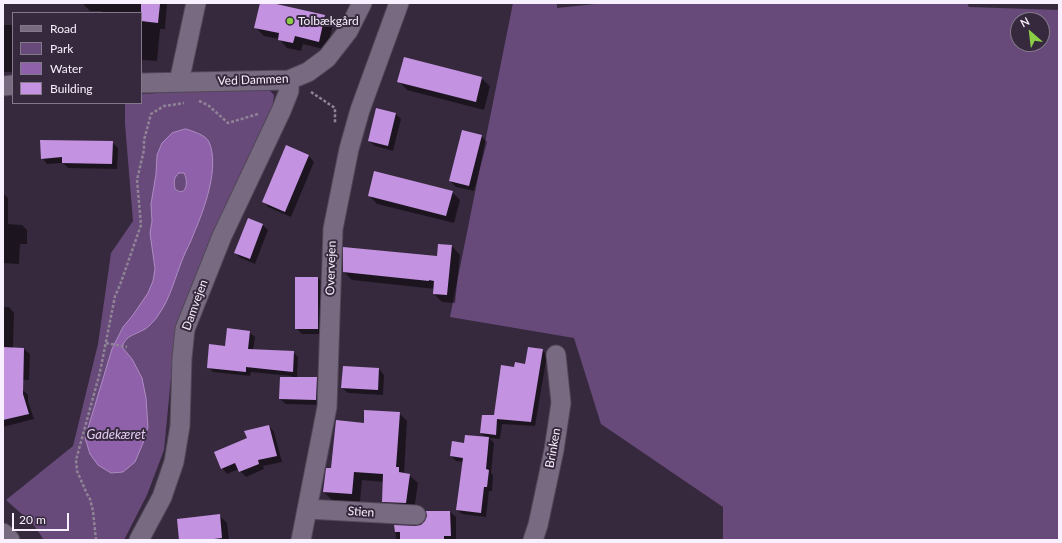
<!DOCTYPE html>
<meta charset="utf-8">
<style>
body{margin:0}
#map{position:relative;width:1062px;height:543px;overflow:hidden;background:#36293d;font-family:Lato,sans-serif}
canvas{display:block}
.frame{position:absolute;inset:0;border:4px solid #f8f0fe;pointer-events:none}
.legend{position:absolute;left:12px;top:12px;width:130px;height:92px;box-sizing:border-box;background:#36293d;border:1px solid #84798a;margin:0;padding:5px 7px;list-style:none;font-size:12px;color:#f8f0fe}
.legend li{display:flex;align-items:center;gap:8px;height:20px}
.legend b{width:20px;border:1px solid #84798a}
.north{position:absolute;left:1010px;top:12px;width:40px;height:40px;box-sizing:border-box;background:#36293d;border:1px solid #84798a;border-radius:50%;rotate:332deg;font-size:11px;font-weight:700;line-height:16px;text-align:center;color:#f8f0fe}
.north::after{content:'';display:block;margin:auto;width:14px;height:18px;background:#8bce46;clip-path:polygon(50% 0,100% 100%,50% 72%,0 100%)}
.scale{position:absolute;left:12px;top:513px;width:57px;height:18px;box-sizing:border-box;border:2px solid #f8f0fe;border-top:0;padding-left:5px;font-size:12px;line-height:14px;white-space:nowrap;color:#f8f0fe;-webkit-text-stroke:3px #36293d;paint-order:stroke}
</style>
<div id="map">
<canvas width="1062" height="543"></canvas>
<div class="frame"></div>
<ul class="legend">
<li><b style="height:5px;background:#786a81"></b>Road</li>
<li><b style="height:11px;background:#684a7a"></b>Park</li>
<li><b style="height:11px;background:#8f61aa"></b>Water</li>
<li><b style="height:11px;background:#c393e1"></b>Building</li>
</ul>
<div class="north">N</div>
<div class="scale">20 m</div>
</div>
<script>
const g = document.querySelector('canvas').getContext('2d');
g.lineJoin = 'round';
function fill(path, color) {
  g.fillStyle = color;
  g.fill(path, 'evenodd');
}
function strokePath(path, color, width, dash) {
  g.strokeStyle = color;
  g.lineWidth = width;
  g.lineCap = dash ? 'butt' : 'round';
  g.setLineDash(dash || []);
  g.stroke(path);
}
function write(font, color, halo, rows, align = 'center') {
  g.font = font + ' Lato,sans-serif';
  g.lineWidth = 4;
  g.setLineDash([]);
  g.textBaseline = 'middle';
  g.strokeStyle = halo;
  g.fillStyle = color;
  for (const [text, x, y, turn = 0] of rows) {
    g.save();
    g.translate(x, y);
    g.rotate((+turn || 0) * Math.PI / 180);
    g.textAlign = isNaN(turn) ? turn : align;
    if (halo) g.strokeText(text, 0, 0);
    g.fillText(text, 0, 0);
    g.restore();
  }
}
fill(new Path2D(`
 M513,3H557V8L605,3H967L969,7L1059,10V540H723V507L601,424L574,338L450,317ZM1018,20H1042V44H1018Z
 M266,87L274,95L272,110L202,260L175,336L164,450L147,495L124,540H44L33,524L6,500L73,446L98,344L111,253L133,221L125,124V103H141V94Z`), '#684a7a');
const water = new Path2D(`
 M186,129C192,131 206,135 209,142C220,167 204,210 194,233C191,242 186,250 183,258C175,277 171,297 159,314C156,319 150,326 145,329C135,335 126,335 122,347L132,359L142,378L146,398L148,427L143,443L135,462L123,472L111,473L98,465L90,454L85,438L112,349L123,327L133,315L148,293L153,281L155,269L150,233L152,221L151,204L156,174L157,155L162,143L172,133ZM179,173H184C189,182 186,198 175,189C174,182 173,178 179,173Z`);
fill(water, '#8f61aa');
strokePath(water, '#ae8cc3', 1);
fill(new Path2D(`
 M82,3H167L165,29H160L157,61L141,60V13H102V11H90Z
 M261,3H268L325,16L333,24L327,50L303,44L301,51L287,48L279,39L264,36L256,28Z
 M3,25H13V72H3Z
 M481,78L490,86L484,110L407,90L399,81Z
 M396,114L401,119L393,151L375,146L369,141Z
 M481,136L487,142L474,191L456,187L450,181Z
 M112,142L118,148L117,169L68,168L63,163L47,164L42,158Z
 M286,146L309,156L314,162L291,217L268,207L263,201Z
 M452,192L460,200L454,223L377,204L369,195Z
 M3,193L8,198V224L22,225L27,230V244H20L19,264L3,263Z
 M248,219L263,225L268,230L255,264L241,258L235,253Z
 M452,246L460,255L455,303L442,302L434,294L435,289L352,280L344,272V248L438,257Z
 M318,278L324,284V334H302L296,328Z
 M3,307H9L14,313L13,348L24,349L30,354L29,380L3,379Z
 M249,332L255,337L253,350L293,352L298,357L297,378H317L322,384V405L286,404L280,399L292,376L251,372L250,376L213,372L208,367L226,347Z
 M542,350L547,355L535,426L502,424L500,439L489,438L494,443L491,473L493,475L492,491H489L486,517L462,514L457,510L463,462L456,461L451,456L465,444L486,438L481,433L495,416L515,368L526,365Z
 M379,369L384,375L383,395L348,393L342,388Z
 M23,390L28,395V401L34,419L3,427V395Z
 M399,413L407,421L404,474L409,475L418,483L414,511L391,510L383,502L384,482L362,480L360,502L332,500L324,492L332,469L365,424Z
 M269,426L274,432L282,462L263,466L264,469L246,477L240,471L239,469L227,474L222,468L248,439Z
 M450,512L456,517V540H396L395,526L415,527L421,526Z
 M219,515L227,523L229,540H180Z`), '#0007');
fill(new Path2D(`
 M141,3L160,4L158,23L141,21Z
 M260,3H272L325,15L319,42L295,36L293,43L278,40L279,33L254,28Z
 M404,57L482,77L476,102L397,82Z
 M376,108L396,113L388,146L368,141Z
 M462,130L482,135L469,186L449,181Z
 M40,140L113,141L112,164L62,163V157L41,159Z
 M286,145L309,155L285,212L262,202Z
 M374,171L453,191L446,216L368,196Z
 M248,218L263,224L250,259L234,253Z
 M438,244L452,245L447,295L433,294L434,281L429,280V281L343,272V247L437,256Z
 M295,277H318V329H295Z
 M227,328L250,331L248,349L294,351L293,372L246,367V372L207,368L209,344L225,346Z
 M3,347L24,348L23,394L29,414L3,420Z
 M528,347L543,349L531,422L497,419L496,435L480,433L482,415H494L501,365L514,367L515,362L525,364Z
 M343,366L379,368L378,390L341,388Z
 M280,377H317L316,400L279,399Z
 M364,410L400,412L396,467H399V472L410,474L406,503L382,502L383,474L354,472L352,494L323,492L326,468H331L336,420L364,423Z
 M269,425L277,456L258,460L259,464L239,472L235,463L221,469L214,452L247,438L244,431Z
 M465,435L489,437L486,469L489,470L487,487H484L481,513L456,510L463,458L450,456L452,441L464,443Z
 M426,511H450L451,536H444V540H400V532H395L394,525L415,526L421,525L425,521L427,516Z
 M220,514L222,538L206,540H179L177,519Z`), '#c393e1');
const street = new Path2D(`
 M179,82L196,3
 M141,83L289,80L308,72L327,58L348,31L362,3
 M3,86L13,85
 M307,509L416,515
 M3,533L10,540
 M139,540L162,497L174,462L180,426L182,358L185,329L222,236L281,111L289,91V80
 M301,540L327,407L333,229L349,149L360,110L399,3
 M533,540L538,525L554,450L561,403L556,355`);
strokePath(street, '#524758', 21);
strokePath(new Path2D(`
 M311,92L335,108V124
 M199,101L208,105L228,123L258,114
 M106,343L127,347
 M96,540L93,511L90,499L87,494L77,471L76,460L100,372L115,296L120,285L141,225L137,180L144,150V140L151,114L164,106L184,103`), '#8e8495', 2.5, [3, 2]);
strokePath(street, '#786a81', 19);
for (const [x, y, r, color] of [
 [290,21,4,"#8bce46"]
]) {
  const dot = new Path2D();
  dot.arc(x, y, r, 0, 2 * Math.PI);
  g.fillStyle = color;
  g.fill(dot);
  strokePath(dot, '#36293d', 1.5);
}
write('12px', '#f8f0fe', '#36293d', [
 ["Tolbækgård",298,21]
], 'left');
write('12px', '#f8f0fe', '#36293d', [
 ["Ved Dammen",253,80,-2],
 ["Overvejen",331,268,-88],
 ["Damvejen",195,305,-70],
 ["Brinken",553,448,-80],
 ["Stien",361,512,4]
]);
write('italic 13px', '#e5cdf5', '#36293d', [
 ["Gadekæret",116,435]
]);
</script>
